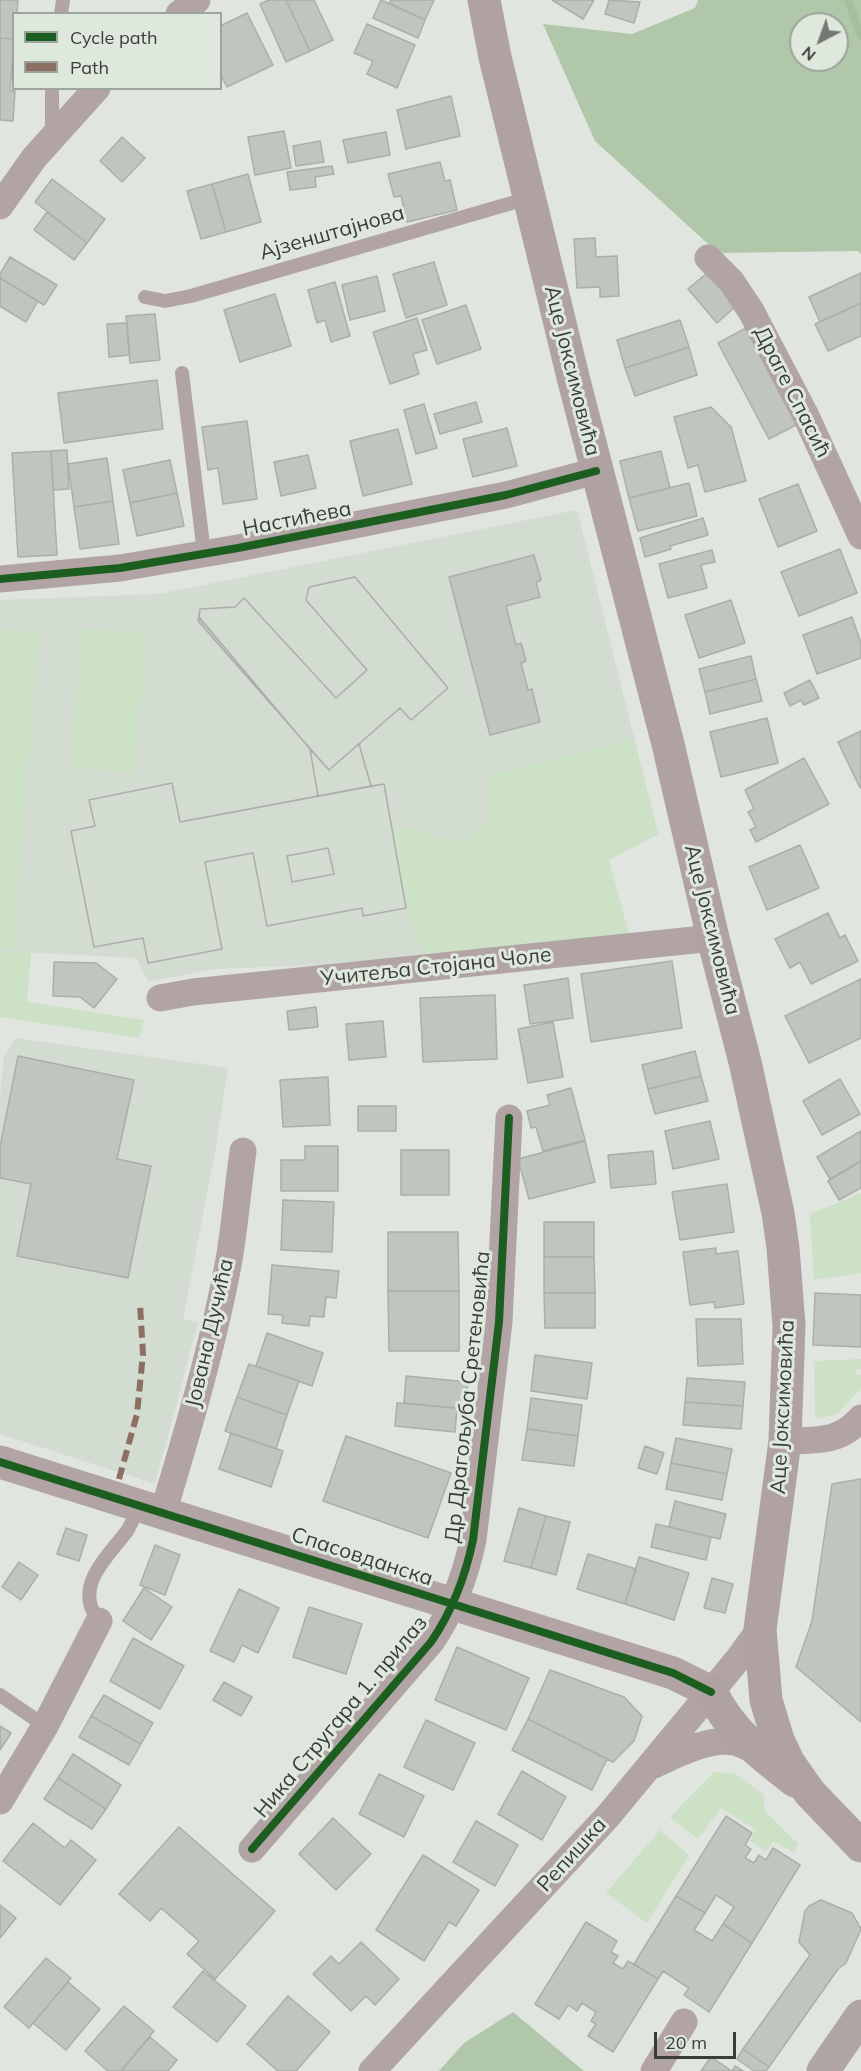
<!DOCTYPE html>
<meta charset="utf-8">
<style>
body{margin:0}
#map{position:relative;width:861px;height:2071px;overflow:hidden;background:#e0e5df;font-family:Mulish,sans-serif}
canvas{display:block}
.legend{position:absolute;left:12px;top:12px;width:210px;height:78px;box-sizing:border-box;background:#dfe8dc;border:2px solid #9da49b;margin:0;padding:8px 10px;list-style:none;font-size:18px;color:#3a3e39}
.legend li{display:flex;align-items:center;gap:12px;height:30px}
.legend b{width:30px;border:2px solid #9da49b}
.north{position:absolute;left:789px;top:12px;width:60px;height:60px;box-sizing:border-box;background:#dfe8dc;border:2px solid #9da49b;border-radius:50%;rotate:221deg;font-size:16px;font-weight:700;line-height:24px;text-align:center;color:#3a3e39}
.north::after{content:'';display:block;margin:auto;width:21px;height:27px;background:#747873;clip-path:polygon(50% 0,100% 100%,50% 72%,0 100%)}
.scale{position:absolute;left:654px;top:2032px;width:82px;height:27px;box-sizing:border-box;border:3px solid #3a3e39;border-top:0;padding-left:8px;font-size:18px;line-height:21px;white-space:nowrap;color:#3a3e39;-webkit-text-stroke:4px #dfe8dc;paint-order:stroke}
</style>
<div id="map">
<canvas width="861" height="2071"></canvas>
<ul class="legend">
<li><b style="height:8px;background:#1b5e20"></b>Cycle path</li>
<li><b style="height:8px;background:#8d6e63"></b>Path</li>
</ul>
<div class="north">N</div>
<div class="scale">20 m</div>
</div>
<script>
const g = document.querySelector('canvas').getContext('2d');
g.lineJoin = 'round';
function fill(path, color) {
  g.fillStyle = color;
  g.fill(path, 'evenodd');
}
function strokePath(path, color, width, dash) {
  g.strokeStyle = color;
  g.lineWidth = width;
  g.lineCap = dash ? 'butt' : 'round';
  g.setLineDash(dash || []);
  g.stroke(path);
}
function write(font, color, halo, rows, align = 'center') {
  g.font = font + ' Mulish,sans-serif';
  g.lineWidth = 6;
  g.setLineDash([]);
  g.textBaseline = 'middle';
  g.strokeStyle = halo;
  g.fillStyle = color;
  for (const [text, x, y, turn = 0] of rows) {
    g.save();
    g.translate(x, y);
    g.rotate((+turn || 0) * Math.PI / 180);
    g.textAlign = isNaN(turn) ? turn : align;
    if (halo) g.strokeText(text, 0, 0);
    g.fillText(text, 0, 0);
    g.restore();
  }
}
fill(new Path2D(`
 M577,510L658,834L609,860L629,935L348,964L214,969L149,982L136,958L0,951V600L159,594Z
 M16,1038L228,1068L215,1152L183,1319L198,1323L155,1484L0,1434V1098L4,1056Z`), '#d3dcd0');
fill(new Path2D(`
 M83,628L147,634L134,773L70,766Z
 M0,629L39,633L13,950L0,949Z
 M634,739L658,834L609,860L629,935L424,956L406,908L392,831L403,827L460,843L490,818L487,775Z
 M0,951L31,953L27,1002L144,1020L139,1038L0,1017Z
 M861,1193V1273L814,1280L810,1214Z
 M861,1359V1369L855,1370L856,1375H861V1388L837,1414L815,1419L814,1361Z
 M714,1772L736,1774L764,1795V1810L798,1844L794,1853L773,1841L766,1852L750,1841L756,1830L721,1808L698,1839L670,1817Z
 M660,1830L689,1855L647,1923L606,1893Z`), '#cde1c6');
fill(new Path2D(`
 M698,0H861V254L858,251L718,253L595,141L543,24L632,34L695,8ZM801,24H837V60H801Z
 M513,2012L584,2071H439L464,2043Z`), '#b0c7a9');
strokePath(new Path2D(`
 M848,0L861,36`), '#a4c09c', 8);
const building = new Path2D(`
 M0,0H18L17,14H14V39L0,38Z
 M269,0H286L310,51L286,62L260,4Z
 M286,0H314L333,40L310,51Z
 M381,0L425,20L418,38L373,18Z
 M391,0H434L425,20L389,3Z
 M552,0H594L583,19Z
 M609,0L640,2L634,23L605,14Z
 M247,13L273,65L227,87L220,74V26Z
 M367,24L415,45L397,88L367,74L373,61L354,53Z
 M0,38L14,39L10,91H15L13,121L0,120Z
 M451,96L460,136L406,149L397,110Z
 M284,131L291,168L255,175L248,137Z
 M386,132L390,155L348,163L343,140Z
 M122,137L145,158L122,182L100,161Z
 M320,141L324,162L296,166L293,146Z
 M440,162L445,181L450,180L457,210L407,222L401,196L394,197L388,174Z
 M332,166L334,174L315,177L316,187L290,190L287,172Z
 M248,174L261,222L226,232L212,184Z
 M52,179L105,219L87,243L35,202Z
 M212,184L226,232L201,239L187,191Z
 M47,212L87,243L74,260L34,230Z
 M595,238L596,257L617,256L619,296L600,297V287L577,288L574,239Z
 M10,257L57,285L44,305L0,278V274Z
 M434,262L447,305L406,318L393,274Z
 M707,273L736,306L717,323L688,289Z
 M861,273V303L820,322L809,297Z
 M377,276L385,311L350,320L342,285Z
 M0,278L38,301L26,322L0,306Z
 M335,282L350,336L331,342L325,320L317,323L308,290Z
 M275,294L291,346L240,362L224,310Z
 M861,303V336L828,351L815,324Z
 M466,305L481,349L437,364L422,320Z
 M155,314L160,360L130,363L126,316Z
 M417,318L427,350L413,354L419,374L390,384L373,332Z
 M680,320L689,347L625,368L617,340Z
 M127,323L130,355L109,357L107,324Z
 M746,328L798,424L769,439L718,343Z
 M689,347L697,375L635,396L625,368Z
 M157,380L163,429L64,443L58,393Z
 M476,402L482,422L440,434L434,414Z
 M424,404L437,448L416,454L404,410Z
 M711,407L731,427L746,481L705,492L698,465L688,468L674,417Z
 M247,421L257,499L223,504L218,468L208,470L202,427Z
 M507,428L517,466L473,477L463,439Z
 M398,429L412,484L363,496L350,441Z
 M67,450L69,489L53,490L51,451Z
 M51,451L57,555L18,557L12,453Z
 M661,451L670,488L629,498L620,461Z
 M308,455L316,488L281,496L274,462Z
 M107,458L113,501L74,507L68,464Z
 M170,460L177,493L130,503L123,470Z
 M689,483L697,516L638,531L629,498Z
 M798,484L817,531L778,547L759,499Z
 M177,493L184,526L137,536L130,503Z
 M113,501L119,544L80,549L74,507Z
 M703,518L708,535L670,546L671,549L645,557L640,538Z
 M840,549L857,593L799,616L781,572Z
 M712,550L715,562L701,565L707,588L668,598L659,564Z
 M534,555L541,580L536,582L540,597L506,606L516,645L521,643L526,661L521,663L528,690L532,689L540,722L490,735L449,577Z
 M355,577L448,688L411,720L400,708L359,744L371,786L384,784L406,908L363,916L362,908L267,926L253,853L205,862L222,949L148,963L143,938L94,947L71,831L95,826L89,800L172,783L180,822L318,796L310,749L199,617L200,609L235,607L244,598L336,698L367,670L306,600L309,587ZM328,848L334,874L292,882L287,856Z
 M355,577L448,688L411,720L400,708L329,770L198,621L200,609L235,607L244,598L336,698L367,670L306,600L309,587Z
 M731,600L745,643L699,658L685,615Z
 M852,617L861,643V658L817,674L803,635Z
 M751,656L756,679L705,692L699,669Z
 M756,679L762,701L710,714L705,692Z
 M810,680L819,698L804,705L801,700L790,706L784,693Z
 M767,718L778,763L721,777L710,732Z
 M861,731V788H860L838,742Z
 M359,744L371,786L318,796L310,749L329,770Z
 M804,758L829,804L756,842L750,830L756,827L748,812L754,809L745,790Z
 M172,783L180,822L384,784L406,908L363,916L362,908L267,926L253,853L205,862L222,949L148,963L143,938L94,947L71,831L95,826L89,800ZM328,848L334,874L292,882L287,856Z
 M800,845L819,888L767,910L749,867Z
 M828,913L840,938L845,935L858,961L811,984L800,962L790,968L775,939Z
 M672,961L682,1028L591,1042L581,974Z
 M54,962L96,963L117,979L94,1008L80,997L53,996Z
 M568,978L573,1018L530,1024L524,985Z
 M861,979V1038L809,1063L785,1016Z
 M495,995L497,1059L423,1062L420,998Z
 M316,1007L318,1027L289,1030L287,1011Z
 M383,1021L386,1057L349,1060L346,1024Z
 M553,1022L563,1077L528,1083L518,1029Z
 M695,1051L701,1076L648,1089L642,1065Z
 M18,1056L134,1080L117,1159L151,1166L128,1278L17,1256L31,1184L0,1178V1147Z
 M701,1076L708,1101L655,1114L648,1089Z
 M328,1077L330,1125L283,1127L280,1080Z
 M840,1079L860,1114L822,1135L803,1101Z
 M571,1088L585,1140L543,1151L536,1127L531,1128L527,1111L550,1105L547,1095Z
 M358,1106H396V1131H358Z
 M710,1121L719,1159L673,1169L665,1131Z
 M861,1131V1161L830,1179L817,1157Z
 M585,1141L595,1182L529,1199L518,1159Z
 M305,1146H338V1191H281V1160H305Z
 M401,1150H449V1195H401Z
 M653,1151L656,1184L611,1188L608,1155Z
 M861,1161V1188L839,1200L828,1181Z
 M727,1184L734,1232L680,1240L672,1192Z
 M283,1200L334,1202L332,1252L281,1250Z
 M544,1222H594V1257H544Z
 M388,1232H458L459,1291H388Z
 M716,1248V1254L738,1251L744,1304L715,1308L714,1302L690,1305L683,1252Z
 M544,1257H594L595,1293H544Z
 M272,1265L339,1271L336,1298L326,1297L324,1317L310,1316L309,1326L282,1323L283,1315L268,1314Z
 M388,1291H459V1351H389Z
 M544,1293H595V1328H545Z
 M815,1293L861,1295V1347L813,1345Z
 M696,1319H741L743,1364L698,1366Z
 M267,1333L323,1353L312,1386L256,1366Z
 M535,1355L592,1363L587,1399L531,1391Z
 M249,1364L299,1381L287,1415L237,1397Z
 M406,1376L468,1382L465,1409L404,1403Z
 M687,1378L745,1382L743,1406L685,1402Z
 M237,1397L287,1415L276,1449L225,1431Z
 M531,1398L582,1405L578,1436L527,1429Z
 M685,1402L743,1406L741,1429L683,1425Z
 M397,1403L457,1408L455,1432L395,1426Z
 M527,1429L578,1436L574,1466L522,1460Z
 M231,1433L283,1451L271,1487L219,1469Z
 M346,1436L451,1473L428,1538L323,1501Z
 M676,1438L732,1449L727,1474L671,1463Z
 M645,1446L664,1453L657,1474L638,1468Z
 M671,1463L727,1474L722,1500L666,1489Z
 M861,1479V1722L796,1667L812,1621L832,1484Z
 M675,1501L726,1514L720,1539L669,1527Z
 M519,1508L546,1516L531,1568L504,1561Z
 M546,1516L570,1522L556,1575L531,1568Z
 M656,1524L711,1537L706,1560L651,1547Z
 M66,1528L87,1535L79,1561L57,1554Z
 M155,1545L180,1555L165,1595L140,1585Z
 M588,1554L636,1569L625,1604L577,1589Z
 M639,1557L689,1573L674,1620L625,1604Z
 M19,1562L38,1575L21,1600L2,1587Z
 M712,1578L733,1584L725,1613L704,1608Z
 M144,1588L172,1607L151,1640L123,1621Z
 M239,1589L279,1608L258,1653L242,1645L234,1662L210,1651Z
 M309,1607L362,1624L346,1674L293,1657Z
 M133,1638L184,1666L160,1709L110,1681Z
 M457,1647L529,1678L506,1730L435,1700Z
 M550,1670L624,1697L642,1716L634,1741L613,1762L528,1719Z
 M224,1682L252,1697L241,1716L213,1700Z
 M104,1695L153,1723L141,1744L91,1716Z
 M91,1716L141,1744L129,1765L79,1737Z
 M528,1719L607,1759L592,1790L512,1750Z
 M426,1720L475,1743L453,1790L404,1767Z
 M0,1726L11,1733L0,1750Z
 M73,1754L121,1785L106,1809L58,1778Z
 M522,1771L566,1797L542,1840L498,1814Z
 M379,1774L424,1796L404,1837L359,1814Z
 M58,1778L106,1809L92,1829L44,1799Z
 M726,1816L752,1833L745,1845L751,1849L745,1858L754,1863L759,1855L766,1860L773,1848L800,1865L752,1943L723,1924L734,1907L716,1895L705,1913L676,1896Z
 M333,1818L371,1854L336,1890L299,1854Z
 M476,1821L518,1845L495,1886L453,1862Z
 M33,1823L65,1848L71,1840L96,1860L60,1905L3,1861Z
 M179,1827L275,1911L215,1979L187,1954L199,1941L161,1908L150,1921L119,1894Z
 M423,1855L479,1890L456,1926L449,1922L424,1961L376,1930Z
 M676,1896L705,1913L694,1930L712,1941L723,1924L752,1943L709,2012L684,1995L689,1988L663,1971L658,1979L634,1964Z
 M821,1900L852,1913L861,1929L846,1963L838,1969L769,2067L743,2049L810,1955L799,1942L805,1911L809,1906Z
 M0,1905L16,1918L0,1938Z
 M586,1922L617,1941L611,1952L618,1956L613,1963L623,1969L628,1961L658,1979L613,2052L588,2036L596,2024L591,2021L596,2012L582,2003L577,2011L568,2005L559,2019L535,2004Z
 M361,1942L399,1979L375,2005L366,1996L351,2011L313,1974L331,1956L339,1964Z
 M46,1958L71,1978L29,2028L4,2007Z
 M203,1971L246,2006L217,2042L173,2007Z
 M68,1982L100,2009L66,2050L33,2023Z
 M288,1996L330,2032L296,2071H278L247,2044Z
 M124,2006L154,2031L121,2071H108L85,2051Z
 M150,2037L177,2060L168,2071H121Z
 M743,2049L769,2067L766,2071H754L737,2059Z
 M711,2057L732,2071L735,2066L743,2071H701Z`);
fill(building, '#c1c5c0');
strokePath(building, '#abaeaa', 1.5);
strokePath(new Path2D(`
 M61,14L63,0
 M52,135V88
 M145,297L165,301L191,296L529,198
 M182,373L204,553
 M99,1621C72,1587 107,1558 127,1531C132,1524 135,1514 138,1506
 M0,1695L45,1726`), '#b2a4a4', 14);
strokePath(new Path2D(`
 M179,14L197,0
 M0,206L34,158L97,88
 M708,258L731,281L751,311L806,416L861,536
 M0,579L120,568L238,548L506,495L596,471
 M160,998L193,992L713,938
 M785,1441C815,1440 840,1443 861,1418
 M163,1513C188,1430 213,1346 229,1260C235,1224 238,1187 243,1151
 M654,1765C675,1755 710,1737 734,1742C742,1744 749,1748 756,1751
 M0,1801L45,1726L99,1621
 M252,1849L431,1642C453,1610 465,1578 473,1540L499,1322L509,1118
 M372,2071L608,1816L739,1658L760,1629
 M654,2071L684,2022`), '#b2a4a4', 27);
strokePath(new Path2D(`
 M0,1462L673,1673L711,1692`), '#b2a4a4', 33);
strokePath(new Path2D(`
 M484,0L495,57L574,381L668,744L713,938L745,1062L778,1213L783,1248L789,1325L785,1441L760,1629L766,1700L778,1740L789,1763L810,1793L861,1846
 M711,1692C731,1732 760,1754 795,1781`), '#b0a2a2', 33);
strokePath(new Path2D(`
 M823,2071L861,2016`), '#b1a4a4', 33);
strokePath(new Path2D(`
 M119,1479L137,1414L143,1354L140,1304`), '#8d6e63', 6, [12, 6]);
strokePath(new Path2D(`
 M0,579L120,568L238,548L506,495L596,471
 M0,1462L673,1673L711,1692
 M252,1849L431,1642C453,1610 465,1578 473,1540L499,1322L509,1118`), '#1b5e20', 8);
write('21px', '#3a3e39', '#dfe8dc', [
 ["Ајзенштајнова",332,233,-16],
 ["Аце Јоксимовића",572,371,76],
 ["Драге Спасић",792,392,63],
 ["Настићева",297,519,-11],
 ["Аце Јоксимовића",712,930,76],
 ["Учитеља Стојана Чоле",436,967,-6],
 ["Јована Дучића",210,1333,-77],
 ["Др Драгољуба Сретеновића",468,1397,-84],
 ["Аце Јоксимовића",783,1407,-87],
 ["Спасовданска",362,1557,18],
 ["Ника Стругара 1. прилаз",341,1717,-50],
 ["Репишка",572,1855,-48]
]);
</script>
